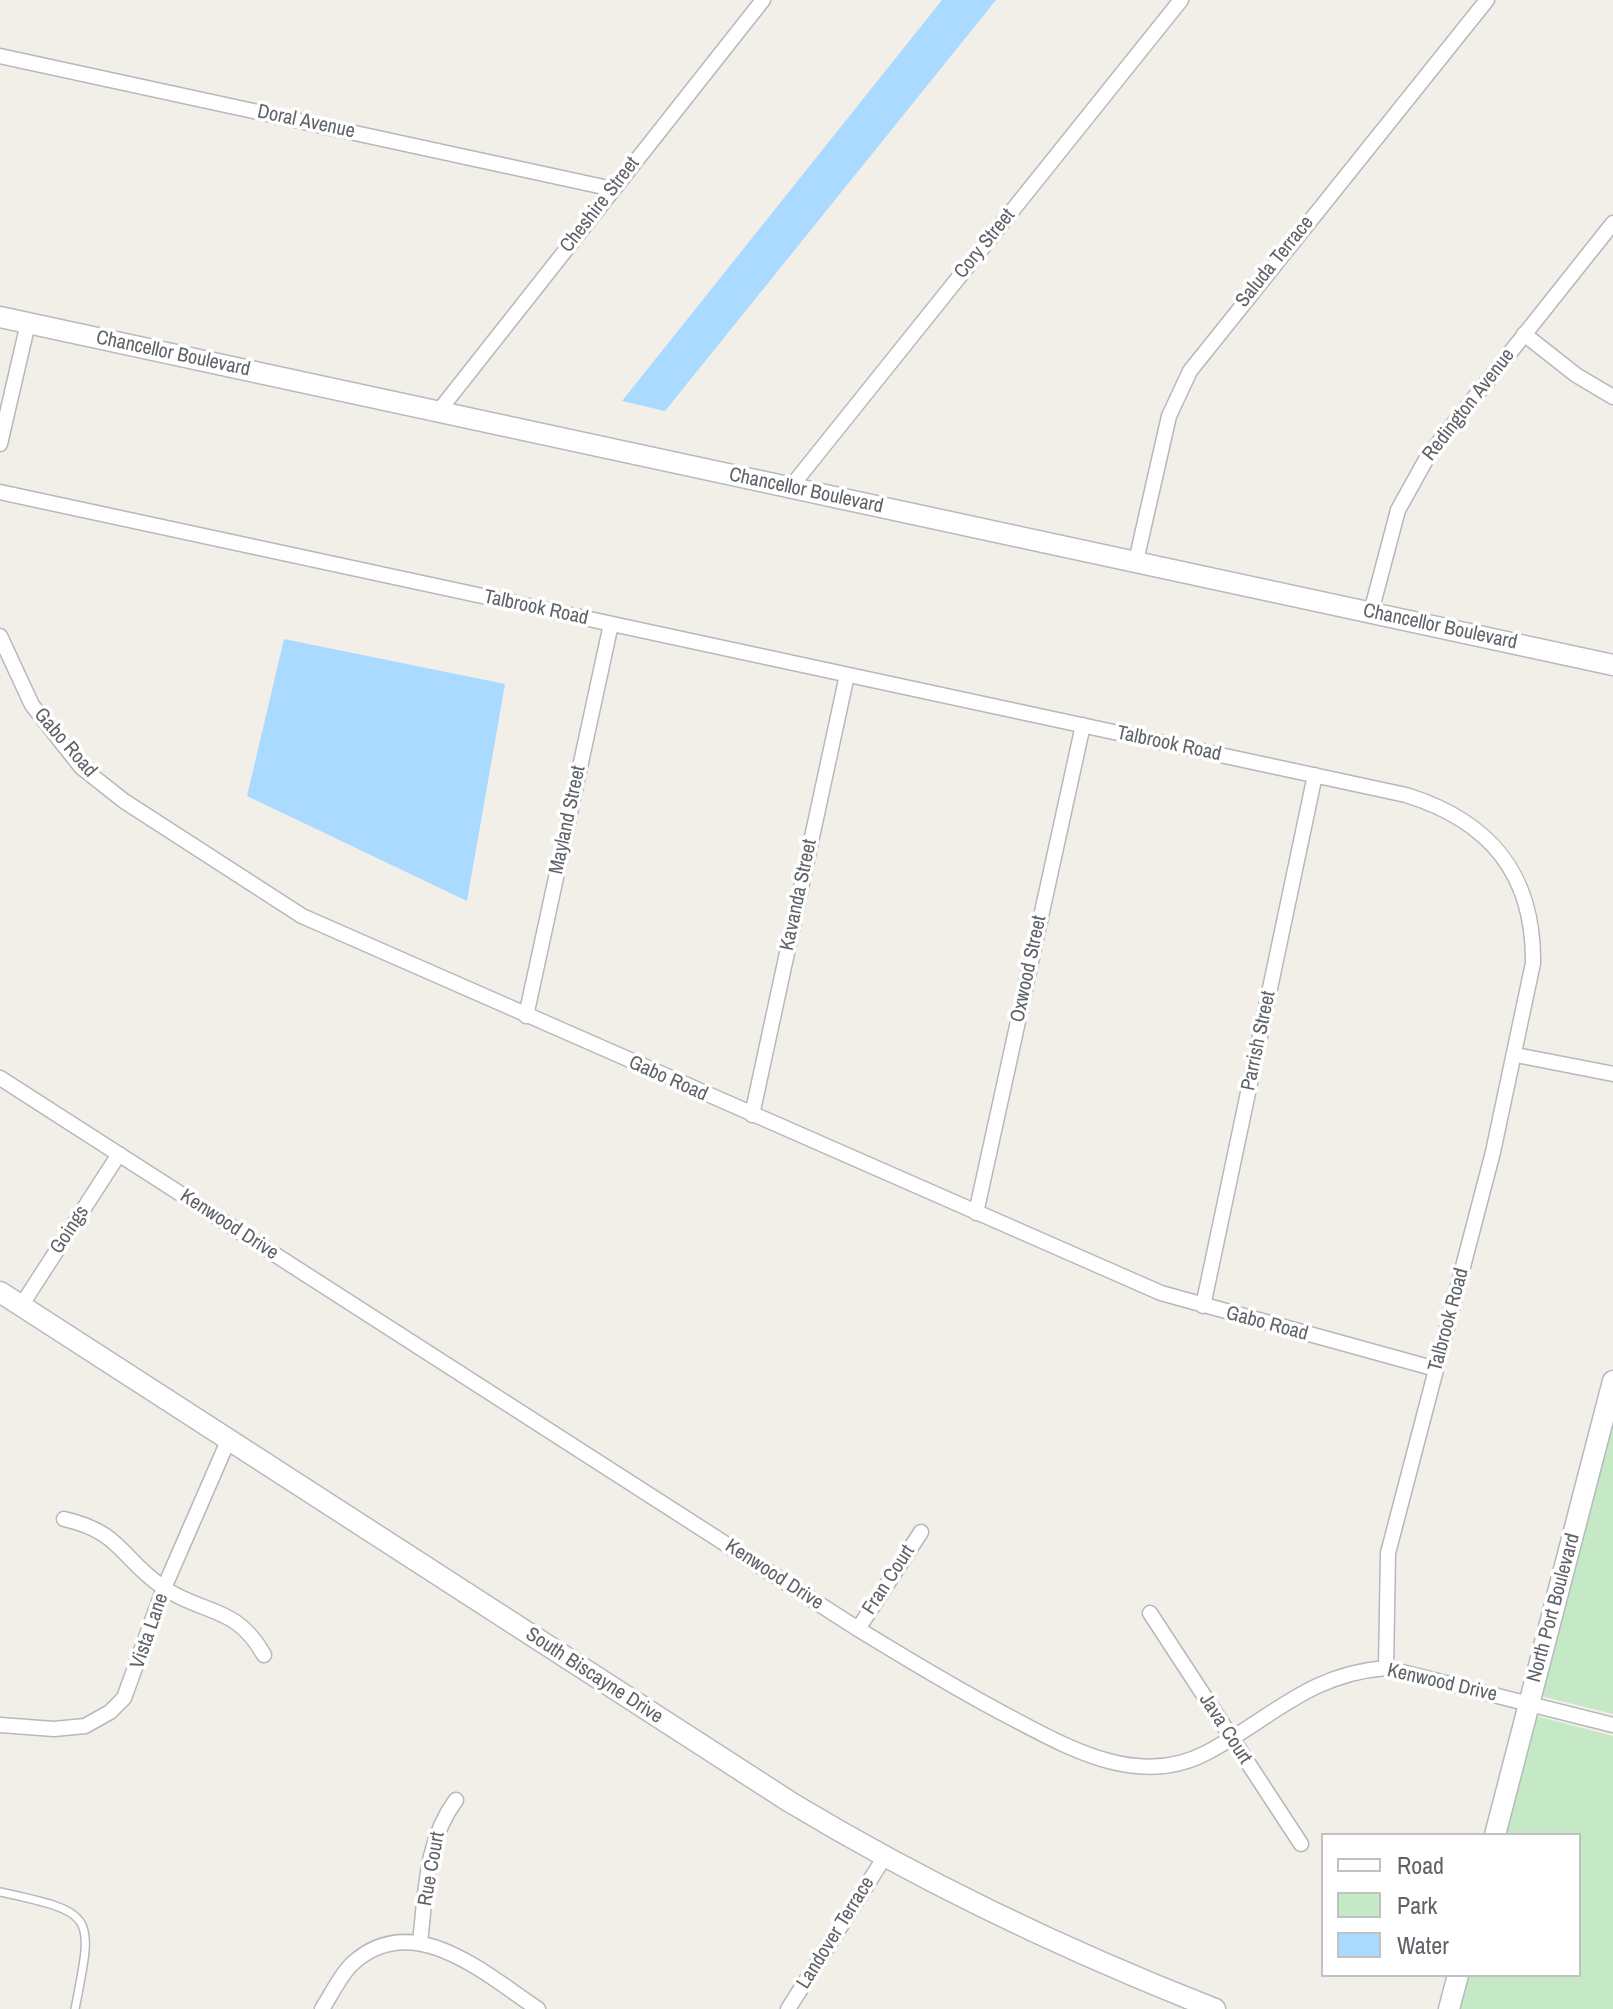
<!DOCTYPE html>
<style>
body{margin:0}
#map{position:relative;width:1613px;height:2009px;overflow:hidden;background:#f1efe8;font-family:"Archivo Narrow",sans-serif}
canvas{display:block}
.legend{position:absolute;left:1321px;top:1833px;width:260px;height:144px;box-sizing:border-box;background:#fff;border:2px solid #bfc1c3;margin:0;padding:10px 14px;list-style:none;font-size:24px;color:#5f6368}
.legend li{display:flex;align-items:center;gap:16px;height:40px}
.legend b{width:40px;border:2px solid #bfc1c3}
</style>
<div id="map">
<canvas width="1613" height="2009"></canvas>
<ul class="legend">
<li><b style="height:10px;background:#fff"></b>Road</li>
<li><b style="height:22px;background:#c5e8c5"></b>Park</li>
<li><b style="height:22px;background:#aadaff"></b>Water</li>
</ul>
</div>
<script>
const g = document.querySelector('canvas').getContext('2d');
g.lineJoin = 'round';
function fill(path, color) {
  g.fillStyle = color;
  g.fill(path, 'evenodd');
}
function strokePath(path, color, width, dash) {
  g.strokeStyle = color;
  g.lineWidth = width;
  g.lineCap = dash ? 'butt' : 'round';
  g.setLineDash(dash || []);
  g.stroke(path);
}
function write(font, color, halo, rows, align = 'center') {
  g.font = font + ' "Archivo Narrow",sans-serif';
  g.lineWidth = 7;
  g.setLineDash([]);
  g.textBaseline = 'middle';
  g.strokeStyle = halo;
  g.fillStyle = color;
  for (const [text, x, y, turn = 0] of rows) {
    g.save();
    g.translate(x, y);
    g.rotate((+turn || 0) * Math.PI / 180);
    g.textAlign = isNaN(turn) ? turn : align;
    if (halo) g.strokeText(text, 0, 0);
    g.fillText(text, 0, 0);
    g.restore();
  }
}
fill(new Path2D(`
 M1612,1423L1613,1424V1714L1541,1696Z
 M1536,1716L1613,1736V2009H1458L1467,1975H1579V1835H1504Z`), '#c5e8c5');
fill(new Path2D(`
 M942,0H996L665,411L622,401Z
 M284,639L505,684L467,901L247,796Z`), '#aadaff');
const lane = new Path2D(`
 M0,1892C96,1913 94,1913 75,2009`);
const street = new Path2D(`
 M0,56L613,189
 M1524,334L1576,375L1613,397
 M438,412L763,0
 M0,444L28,323
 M790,488L1181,0
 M0,492L1406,795C1490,821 1534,874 1533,963L1493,1152L1388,1553L1386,1668
 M1136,561L1169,416L1190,371L1487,0
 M1371,612L1398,510L1428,456L1613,223
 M0,636L32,705L81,767L124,801L302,916L1161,1293L1436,1369
 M526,1016L611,624
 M1516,1055L1613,1074
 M0,1078L858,1629C907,1659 955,1688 1006,1715C1067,1747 1137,1789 1206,1753C1271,1719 1308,1674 1386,1668L1613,1725
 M752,1115L847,675
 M976,1213L1083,725
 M21,1306L119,1154
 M1203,1306L1315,775
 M64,1519C122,1532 121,1559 164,1588C204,1615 236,1605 264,1655
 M1150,1613L1301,1844
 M858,1629L921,1532
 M0,1725L54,1729L85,1726L110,1712L124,1698L164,1588L228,1441
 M420,1942C426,1893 425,1841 456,1800
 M322,2009C332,1994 340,1975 353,1963C414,1908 486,1975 538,2009
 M788,2009L884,1858`);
const secondary = new Path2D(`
 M0,317L1613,665
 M0,1292L790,1802C926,1884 1067,1951 1215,2009
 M1495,1835L1613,1381
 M1449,2009L1458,1975`);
strokePath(lane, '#b5b8bc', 10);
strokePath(street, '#b5b8bc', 17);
strokePath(secondary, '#b6babf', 23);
strokePath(lane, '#fff', 7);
strokePath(street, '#fff', 14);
strokePath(secondary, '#fff', 20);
write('20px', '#5f6368', '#fff', [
 ["Doral Avenue",306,122,12],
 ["Cheshire Street",600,205,-52],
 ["Cory Street",985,244,-51],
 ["Saluda Terrace",1275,262,-51],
 ["Chancellor Boulevard",173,354,12],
 ["Redington Avenue",1469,405,-52],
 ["Chancellor Boulevard",806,491,12],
 ["Talbrook Road",536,608,12],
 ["Chancellor Boulevard",1440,627,12],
 ["Gabo Road",65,743,49],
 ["Talbrook Road",1169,744,12],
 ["Mayland Street",568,820,-78],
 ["Kavanda Street",799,895,-78],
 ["Oxwood Street",1029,969,-78],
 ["Parrish Street",1259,1041,-78],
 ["Gabo Road",668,1079,24],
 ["Kenwood Drive",229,1225,33],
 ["Goings",70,1230,-57],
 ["Talbrook Road",1449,1320,-75],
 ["Gabo Road",1267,1324,15],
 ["Kenwood Drive",774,1575,33],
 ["Fran Court",889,1580,-57],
 ["North Port Boulevard",1554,1608,-75],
 ["Vista Lane",150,1631,-71],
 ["South Biscayne Drive",594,1676,33],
 ["Kenwood Drive",1442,1683,13],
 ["Java Court",1225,1729,57],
 ["Rue Court",432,1869,-80],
 ["Landover Terrace",836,1933,-58]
]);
</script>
